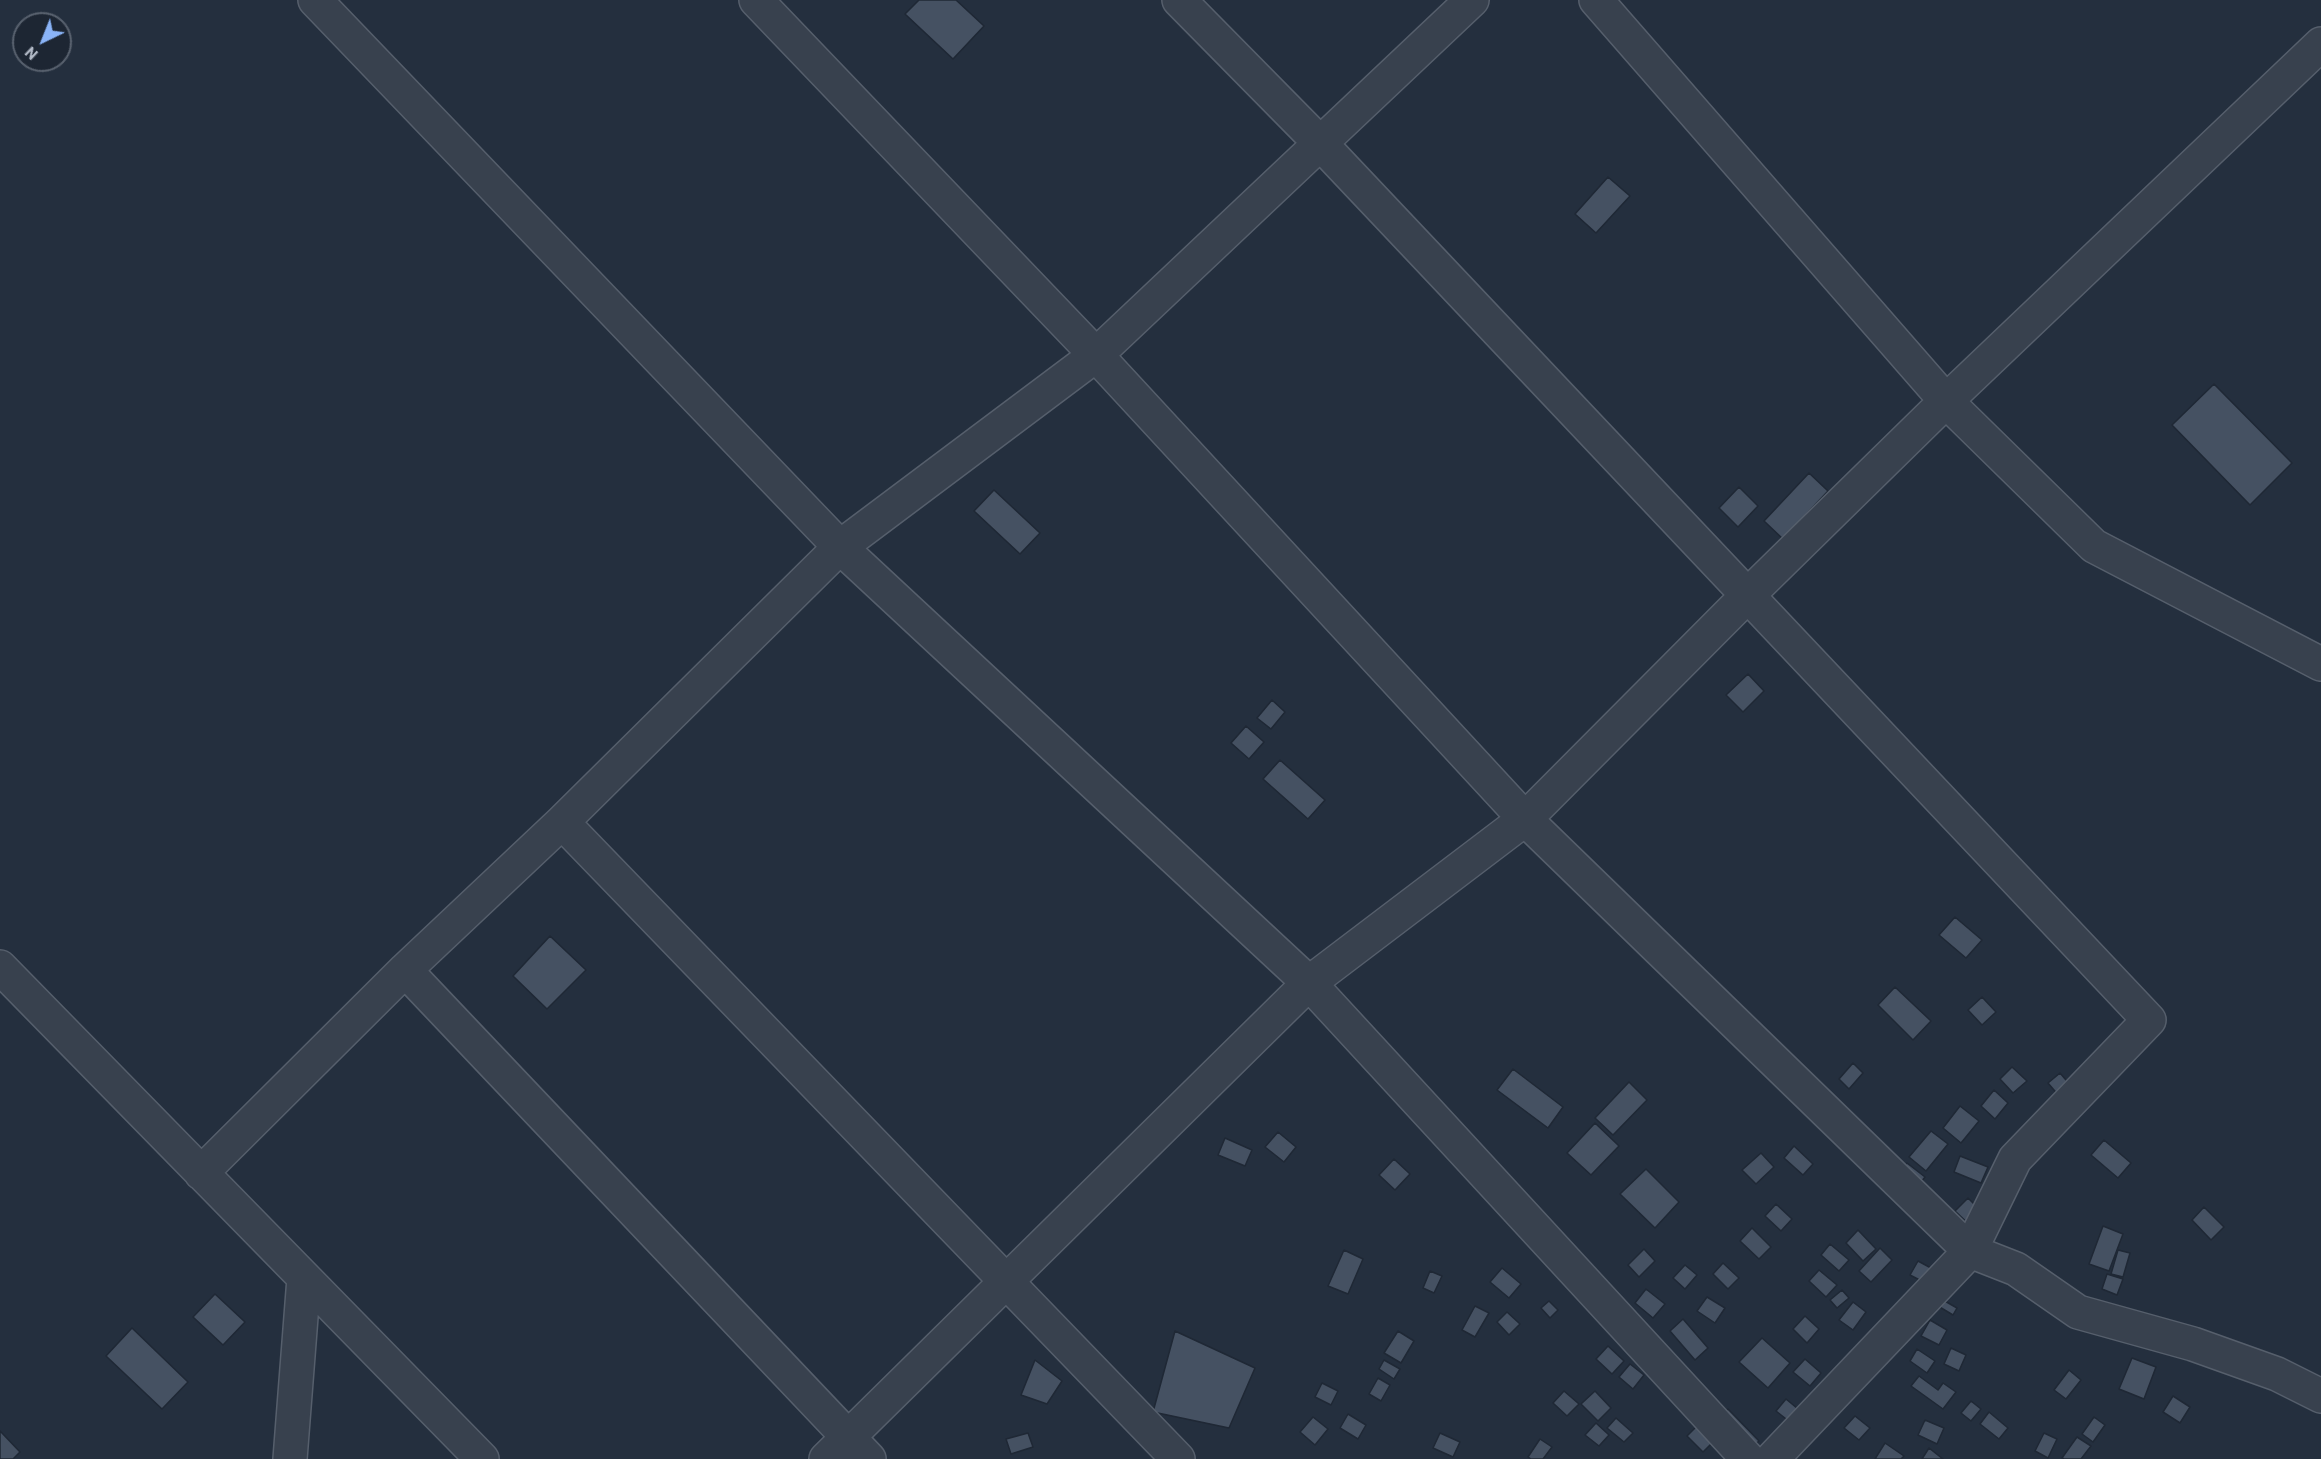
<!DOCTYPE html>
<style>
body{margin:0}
#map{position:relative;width:2321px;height:1459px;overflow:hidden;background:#242f3e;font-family:Barlow,sans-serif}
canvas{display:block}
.north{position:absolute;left:12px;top:12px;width:60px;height:60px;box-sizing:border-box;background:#1d2633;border:2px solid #59626f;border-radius:50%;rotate:223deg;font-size:16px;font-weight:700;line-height:24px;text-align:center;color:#b4bcc9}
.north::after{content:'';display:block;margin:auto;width:21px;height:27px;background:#8ab4f8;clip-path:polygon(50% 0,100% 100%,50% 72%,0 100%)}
</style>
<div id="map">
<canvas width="2321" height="1459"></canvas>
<div class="north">N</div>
</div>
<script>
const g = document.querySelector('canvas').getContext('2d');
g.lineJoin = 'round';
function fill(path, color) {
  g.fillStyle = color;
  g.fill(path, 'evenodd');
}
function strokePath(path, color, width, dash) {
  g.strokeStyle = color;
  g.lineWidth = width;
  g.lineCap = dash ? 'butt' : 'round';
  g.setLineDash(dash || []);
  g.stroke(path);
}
const building = new Path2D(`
 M919,0H956L984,26L953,59L905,14Z
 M1608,177L1630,196L1596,233L1575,214Z
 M2214,384L2292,463L2250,505L2172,425Z
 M1809,473L1828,491L1783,539L1764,521Z
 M1739,487L1758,506L1738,527L1719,508Z
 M994,490L1040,533L1020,554L974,511Z
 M1748,674L1764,691L1743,712L1726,695Z
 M1272,700L1285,712L1271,729L1257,718Z
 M1246,726L1264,742L1249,759L1231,743Z
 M1280,760L1325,800L1308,819L1263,779Z
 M1955,917L1982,940L1966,958L1939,935Z
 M550,936L586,970L547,1009L513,976Z
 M1895,987L1931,1021L1913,1040L1878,1005Z
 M1982,997L1996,1012L1982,1025L1968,1010Z
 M1853,1063L1863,1073L1849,1089L1839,1079Z
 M2012,1067L2027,1081L2013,1093L2000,1079Z
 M1513,1069L1563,1107L1548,1128L1497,1090Z
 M2060,1073L2071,1086L2060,1097L2048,1083Z
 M1629,1082L1647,1100L1613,1135L1595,1118Z
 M1994,1090L2008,1103L1995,1119L1981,1106Z
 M1960,1106L1979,1121L1961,1143L1943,1128Z
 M1595,1123L1619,1146L1591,1175L1567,1153Z
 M1931,1131L1948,1144L1926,1171L1909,1157Z
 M1278,1132L1296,1147L1284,1162L1265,1147Z
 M1225,1138L1252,1150L1245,1166L1218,1155Z
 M2104,1140L2131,1163L2118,1178L2091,1155Z
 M1794,1146L1813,1164L1803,1175L1784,1158Z
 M1761,1153L1774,1167L1756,1184L1742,1170Z
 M1960,1156L1988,1167L1981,1183L1954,1172Z
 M1394,1159L1410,1174L1395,1190L1379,1175Z
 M1907,1163L1925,1177L1914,1191L1896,1178Z
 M1646,1169L1679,1202L1655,1228L1620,1194Z
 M1968,1198L1985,1215L1973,1228L1955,1211Z
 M1776,1204L1792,1219L1781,1231L1765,1216Z
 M2204,1207L2224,1227L2211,1240L2192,1220Z
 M2103,1226L2123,1234L2109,1271L2089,1264Z
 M1752,1228L1771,1247L1759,1259L1740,1241Z
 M1858,1230L1876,1249L1863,1261L1846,1243Z
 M1830,1244L1849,1260L1839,1271L1821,1255Z
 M1880,1248L1892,1260L1871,1282L1859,1271Z
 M1644,1249L1655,1261L1639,1277L1628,1265Z
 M1344,1250L1363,1259L1348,1294L1328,1286Z
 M2118,1250L2130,1253L2123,1277L2111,1274Z
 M1918,1261L1942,1274L1935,1288L1910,1275Z
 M1723,1263L1739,1278L1728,1289L1713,1274Z
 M1685,1265L1697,1275L1685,1289L1673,1278Z
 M1502,1268L1521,1284L1509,1298L1490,1282Z
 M1819,1270L1837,1285L1826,1297L1809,1281Z
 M1430,1271L1442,1276L1434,1293L1423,1288Z
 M2107,1274L2123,1279L2117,1295L2102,1289Z
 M1646,1289L1665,1304L1653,1318L1635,1303Z
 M1842,1290L1849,1298L1837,1308L1830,1300Z
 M215,1294L245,1322L223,1345L193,1317Z
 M1936,1296L1957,1308L1953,1315L1933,1303Z
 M1707,1297L1725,1308L1715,1323L1697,1311Z
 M1549,1301L1558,1310L1550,1318L1541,1308Z
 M1853,1302L1866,1312L1853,1330L1839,1320Z
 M1475,1306L1489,1313L1475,1337L1462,1330Z
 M1507,1312L1520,1324L1509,1335L1497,1322Z
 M1805,1316L1819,1329L1807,1343L1793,1329Z
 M1683,1319L1708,1348L1695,1360L1670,1331Z
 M1930,1320L1947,1330L1939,1345L1921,1336Z
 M132,1328L188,1382L162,1409L106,1356Z
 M1175,1331L1255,1368L1229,1428L1153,1412Z
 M1398,1331L1414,1341L1401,1363L1384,1353Z
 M1762,1338L1790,1363L1768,1388L1739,1362Z
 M1608,1346L1624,1361L1612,1374L1596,1359Z
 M1951,1348L1966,1355L1959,1371L1944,1364Z
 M1917,1349L1935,1361L1927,1373L1910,1361Z
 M2132,1358L2156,1367L2144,1399L2119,1389Z
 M1805,1359L1821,1373L1810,1386L1793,1372Z
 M1035,1360L1062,1381L1047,1404L1021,1395Z
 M1384,1360L1400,1369L1394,1379L1379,1369Z
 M1630,1364L1644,1375L1633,1389L1619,1377Z
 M2069,1370L2081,1380L2066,1399L2054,1390Z
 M1919,1376L1938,1390L1943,1383L1956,1392L1943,1409L1911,1386Z
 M1378,1378L1390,1385L1381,1401L1369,1394Z
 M1322,1383L1338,1391L1331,1405L1315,1397Z
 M1564,1391L1579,1404L1567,1416L1553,1403Z
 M1595,1391L1611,1408L1598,1421L1581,1404Z
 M2173,1396L2190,1407L2180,1423L2163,1412Z
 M1786,1399L1804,1414L1795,1426L1776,1411Z
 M1971,1401L1981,1409L1971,1421L1961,1413Z
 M1728,1409L1759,1441L1746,1453L1715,1422Z
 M1989,1412L2008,1428L1999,1439L1980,1424Z
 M1348,1414L1366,1425L1358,1439L1340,1428Z
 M1855,1416L1870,1428L1859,1440L1844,1428Z
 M1313,1417L1328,1429L1315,1445L1300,1432Z
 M2094,1417L2105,1425L2093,1442L2082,1434Z
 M1616,1418L1633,1433L1624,1442L1607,1428Z
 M1925,1420L1944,1428L1937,1444L1918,1435Z
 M1596,1423L1609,1435L1599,1446L1585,1435Z
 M1697,1426L1713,1442L1703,1452L1687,1436Z
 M0,1431L20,1452L13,1459H0Z
 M1028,1433L1033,1447L1011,1454L1006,1439Z
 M1440,1433L1460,1442L1453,1457L1433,1448Z
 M2044,1433L2057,1439L2048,1458L2035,1451Z
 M2077,1437L2091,1446L2081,1459H2064L2062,1458Z
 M1540,1439L1552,1447L1543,1459H1531L1528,1457Z
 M1885,1443L1904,1456L1901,1459H1875Z
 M1929,1448L1943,1459H1922Z`);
fill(building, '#455162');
strokePath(building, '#1f2835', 1.5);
const street = new Path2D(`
 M315,0L840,547L1309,983L1748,1459
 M756,0L1096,355L1525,819L1970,1251L2016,1269L2078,1312L2193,1344L2277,1374L2321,1396
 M1179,0L1321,144L2149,1020L2015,1159L1970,1251L1772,1459
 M1596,0L1946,401L2094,546L2321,664
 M0,967L482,1459
 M405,970L562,822
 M201,1173L405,970L869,1459
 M290,1459L304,1278
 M826,1459L1309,983L1525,819L1749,594L1946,401L2321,44
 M1178,1459L562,822L840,547L1096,355L1472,0`);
strokePath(street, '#565f6c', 36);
strokePath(street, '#38414e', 33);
</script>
